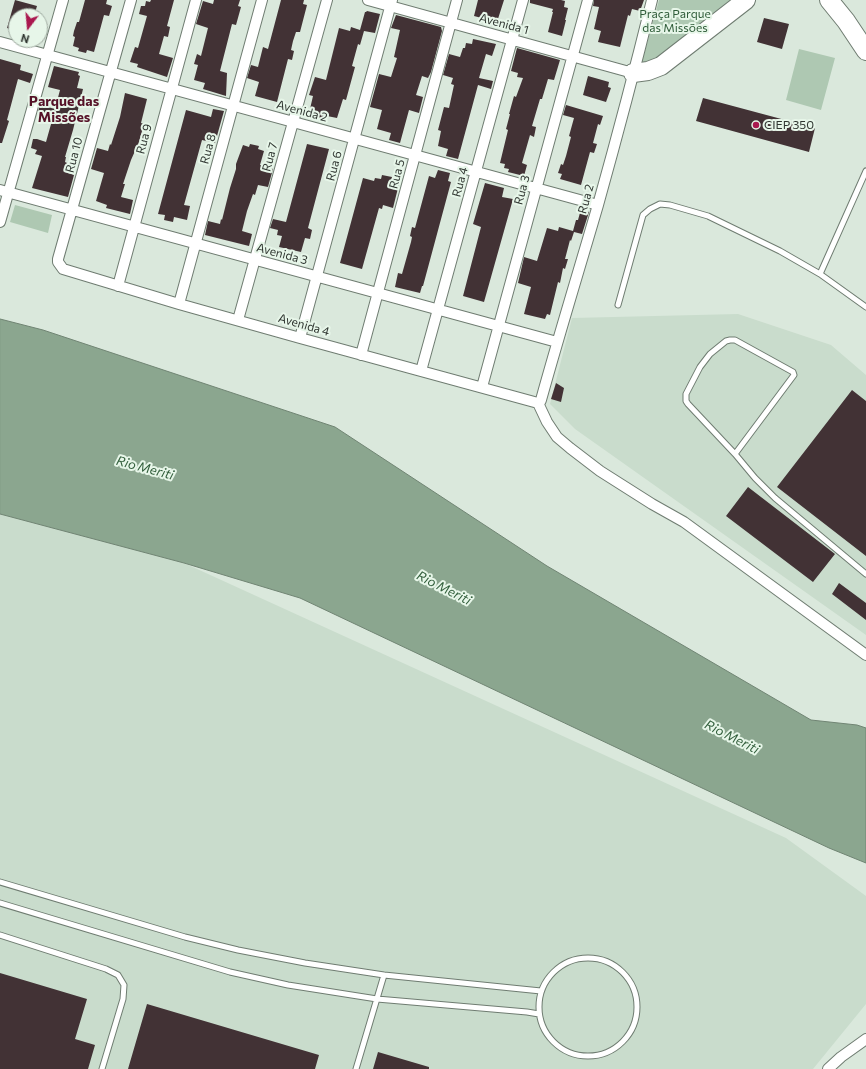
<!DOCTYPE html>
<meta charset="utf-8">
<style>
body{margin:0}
#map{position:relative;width:866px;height:1069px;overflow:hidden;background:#dae8dc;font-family:Commissioner,sans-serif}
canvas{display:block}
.north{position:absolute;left:8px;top:8px;width:40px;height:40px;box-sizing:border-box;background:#e7f6e9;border:1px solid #9ea99f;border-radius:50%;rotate:196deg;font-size:11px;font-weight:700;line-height:16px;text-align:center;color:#303631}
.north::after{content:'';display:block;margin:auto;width:14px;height:18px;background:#aa184f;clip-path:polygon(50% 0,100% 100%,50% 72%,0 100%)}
</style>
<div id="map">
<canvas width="866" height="1069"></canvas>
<div class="north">N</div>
</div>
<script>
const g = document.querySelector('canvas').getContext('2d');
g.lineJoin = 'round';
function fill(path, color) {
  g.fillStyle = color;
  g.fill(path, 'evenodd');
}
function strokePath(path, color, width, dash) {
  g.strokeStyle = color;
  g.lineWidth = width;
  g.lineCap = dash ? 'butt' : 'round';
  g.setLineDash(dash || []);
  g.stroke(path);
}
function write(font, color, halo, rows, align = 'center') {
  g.font = font + ' Commissioner,sans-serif';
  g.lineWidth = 4;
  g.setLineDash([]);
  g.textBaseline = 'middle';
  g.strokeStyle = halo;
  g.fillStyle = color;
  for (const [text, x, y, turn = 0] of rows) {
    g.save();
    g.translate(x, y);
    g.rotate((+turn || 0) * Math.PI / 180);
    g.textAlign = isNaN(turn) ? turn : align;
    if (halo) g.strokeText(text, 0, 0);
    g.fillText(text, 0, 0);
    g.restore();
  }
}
fill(new Path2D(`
 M738,314L831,345L866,375V635L575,429L550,404L572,318Z
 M0,514L184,563L786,838L866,896V1004L813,1069H0Z`), '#c9dccc');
fill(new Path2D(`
 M659,0H736L658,61L642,64V61Z
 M799,49L835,58L821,110L786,100Z
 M15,205L52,215L48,233L10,222Z`), '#aec8b2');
const water = new Path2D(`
 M0,319L43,330L335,427L547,566L811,720L857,725L866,728V863L829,848L300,598L184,563L0,514Z`);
fill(water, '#8ba68f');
strokePath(water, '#708473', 1);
fill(new Path2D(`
 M15,0L37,6L34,16L27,14L26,16H16V31L7,28Z
 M85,0H107L106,4L112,6L109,16L104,15L94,52L87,50L86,53L78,51L79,48L73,46L75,37L73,36L74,31L77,22H79Z
 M151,0H174L167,26L170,27L168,37L164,36L159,54L173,58L167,77L137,67L138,64L130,62L135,47L138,48L147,16L139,14L141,6H145L146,1L150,2Z
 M214,0H240L238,6L241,7L236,25L232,24L220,71L227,73L226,96L203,89L205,83L194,80L198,65L194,64L197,54L201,56L208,28L196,24L203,1L213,4Z
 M281,0H304L303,4L307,5L300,32H296L293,41L291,50L294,51L292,60L288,59L277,102L255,96L259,82L247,78L251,65L258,67L263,47L268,49Z
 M478,0H504L497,22L474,16Z
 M530,0H561L565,1L564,7L568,8L565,20H566L562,36L548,32L553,12H552L553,9L530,3Z
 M594,0H644L640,11L632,9L630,16L628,15L620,47L598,42L601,31L594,29L599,7L593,6Z
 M367,11L380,14L375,33L364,31L360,45L358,44L352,66L355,67L346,100L343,99L337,118L327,116L326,119L313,116L315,110L310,109L313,96L309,95L315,77L326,80L339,28L350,31L351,27L360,30L365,12H366Z
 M396,15L441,27L442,31L431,72L428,78L422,76L416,95L423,97L419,113L409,110L400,143L389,140L391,133L377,129L382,110L370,107L379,74L391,77L397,58L394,57L400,30L391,28Z
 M764,18L789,24L782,49L757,42Z
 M473,39L496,44L492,56L486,54L479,78L493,81L491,89L478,85L458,159L446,156L448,149L438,146L441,131L438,130L444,107L449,108L454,85L451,84L453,78L443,75L449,54L460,57L463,48H465L466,43L472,44Z
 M517,48L560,60L554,80L548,79L542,99H540L532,126L536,127L534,137L530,135L522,163L527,165L524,176L508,172L509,169L504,168L505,164L500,163L508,130L506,129L510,114H509L514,96L516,97L523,78L517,77L518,73L511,71Z
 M0,59L21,65L20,70L33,74L30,83L18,79L7,120L9,121L2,143H0Z
 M54,66L79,72L78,75L80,76L77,88L83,89L73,130L65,157H66L65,162L67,163L65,172L74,175L68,197L32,188L42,156L35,154L37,150L31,148L33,139H37L46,142L53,117L38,112L40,105L55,109L60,90L48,87Z
 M588,76L609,82L608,87L611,88L606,102L583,95Z
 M125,93L147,99L141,123L144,124L136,152L135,151L131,160L123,184H125L121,197L133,200L130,214L106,208L107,205L96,201L104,173L91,169L97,148L108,151L110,144L111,145L120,117Z
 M703,98L815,128L809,152L696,121Z
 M566,105L603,116L600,125L598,124L593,143L597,144L594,153L590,152L581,185L560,179L562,174L558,173L561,164L563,165L566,156L571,137L569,136L574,118L563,115Z
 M213,109L224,111L215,143L202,140L184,205L190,206L187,220L174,217L173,222L164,220L165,215L158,214L186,110L211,117Z
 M250,144L259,146L258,149L264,151L260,165L273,169L268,187L258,185L255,195L253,194L247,211L242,231L252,234L249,246L205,235L208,221L220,224L221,219L222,220L230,188L236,169V164L243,145L249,147Z
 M307,144L329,149L308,228L312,230L310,239L305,238L301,252L279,247L282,236L277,235L278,230L270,228L273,219L286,222Z
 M438,170L450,173L448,181L451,182L423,286H422L420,293L395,287L398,273L402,274L411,242L412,237L410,236L412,227L415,228L429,176L435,178Z
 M382,175L392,177L391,182L399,184L393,208L383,205L382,209L379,208L362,269L340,263L363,178L374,181L375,178L381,179Z
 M485,183L504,188L502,197L513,199L484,302L463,296L481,227L473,224Z
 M581,209L589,212L582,234L574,232L571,241L570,240L565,259H568L565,269L563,268L560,283L558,282L550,315L547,314L545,319L524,314L531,287L518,283L524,257L537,261L547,228L558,231L559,227L573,231L576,220H578Z
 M556,383L564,388L561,402L551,399Z
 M852,390L866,401V556L777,487Z
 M748,487L835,554L813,582L726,516Z
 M839,583L866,603V620L832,594Z
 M0,973L87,999L75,1039L95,1045L88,1069H0Z
 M147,1004L319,1055L315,1069H128Z
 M378,1052L429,1067V1069H373Z`), '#423235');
const lane = new Path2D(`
 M820,274L866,171
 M618,305L643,215L650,209L660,204L670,205L708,216L780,251L820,274L866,307
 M735,454L794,375L793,372L735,340H730L726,341L710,354L700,367L686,394V401L688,404L735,454L755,478L775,498L866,574
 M0,882L185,937L238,950L305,963L384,975L541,991
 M0,903L230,972L288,985L377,999L527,1012L539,1014
 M0,935L106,969L118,975L124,985L123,999L102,1069
 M539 1007a49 49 0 1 1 98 0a49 49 0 1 1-98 0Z
 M356,1069L384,975`);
const street = new Path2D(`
 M131,0L58,259V262L63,269L179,304L300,338L538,403L540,402L541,400C559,335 579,270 598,205C617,137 635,69 652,0
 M368,0L633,73
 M0,42L598,205
 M0,190L557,342
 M0,222L63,0
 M118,286L196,0
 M179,304L262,0
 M238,320L327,0
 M300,338L392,0
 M361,355L457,0
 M421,371L523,0
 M482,387L588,0
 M538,403L547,422L557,437L570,448L600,471L652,504L684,522L866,655
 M828,1069L841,1057L866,1039`);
const highway = new Path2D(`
 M829,0L846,21L866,51
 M633,73L648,71L661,66L746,0`);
strokePath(lane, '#6f7c71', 7);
strokePath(street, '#6f7c71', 12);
strokePath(highway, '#6f7c71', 20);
strokePath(lane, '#fff', 5);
strokePath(street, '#fff', 10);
strokePath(highway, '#fff', 18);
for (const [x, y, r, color] of [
 [756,125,4,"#aa184f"]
]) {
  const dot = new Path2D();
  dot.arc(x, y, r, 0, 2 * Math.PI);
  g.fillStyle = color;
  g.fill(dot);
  strokePath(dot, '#e7f6e9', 1.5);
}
write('12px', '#2e5b38', '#e7f6e9', [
 ["Praça Parque",675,14],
 ["das Missões",675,28]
]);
write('12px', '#303631', '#e7f6e9', [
 ["Avenida 1",504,24,15],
 ["Avenida 2",302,111,15],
 ["Rua 9",144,139,-75],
 ["Rua 8",208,149,-75],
 ["Rua 10",74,155,-75],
 ["Rua 7",270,157,-75],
 ["Rua 6",334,166,-75],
 ["Rua 5",397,174,-75],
 ["Rua 4",460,182,-75],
 ["Rua 3",522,190,-75],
 ["Rua 2",586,199,-74],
 ["Avenida 3",282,254,15],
 ["Avenida 4",304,325,16]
]);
write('12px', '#303631', '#e7f6e9', [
 ["CIEP 350",764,125]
], 'left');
write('italic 13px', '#315e3b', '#e7f6e9', [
 ["Rio Meriti",145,468,15],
 ["Rio Meriti",444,588,27],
 ["Rio Meriti",732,737,27]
]);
write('bold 14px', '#551127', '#e7f6e9', [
 ["Parque das",64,101],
 ["Missões",64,117]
]);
</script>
